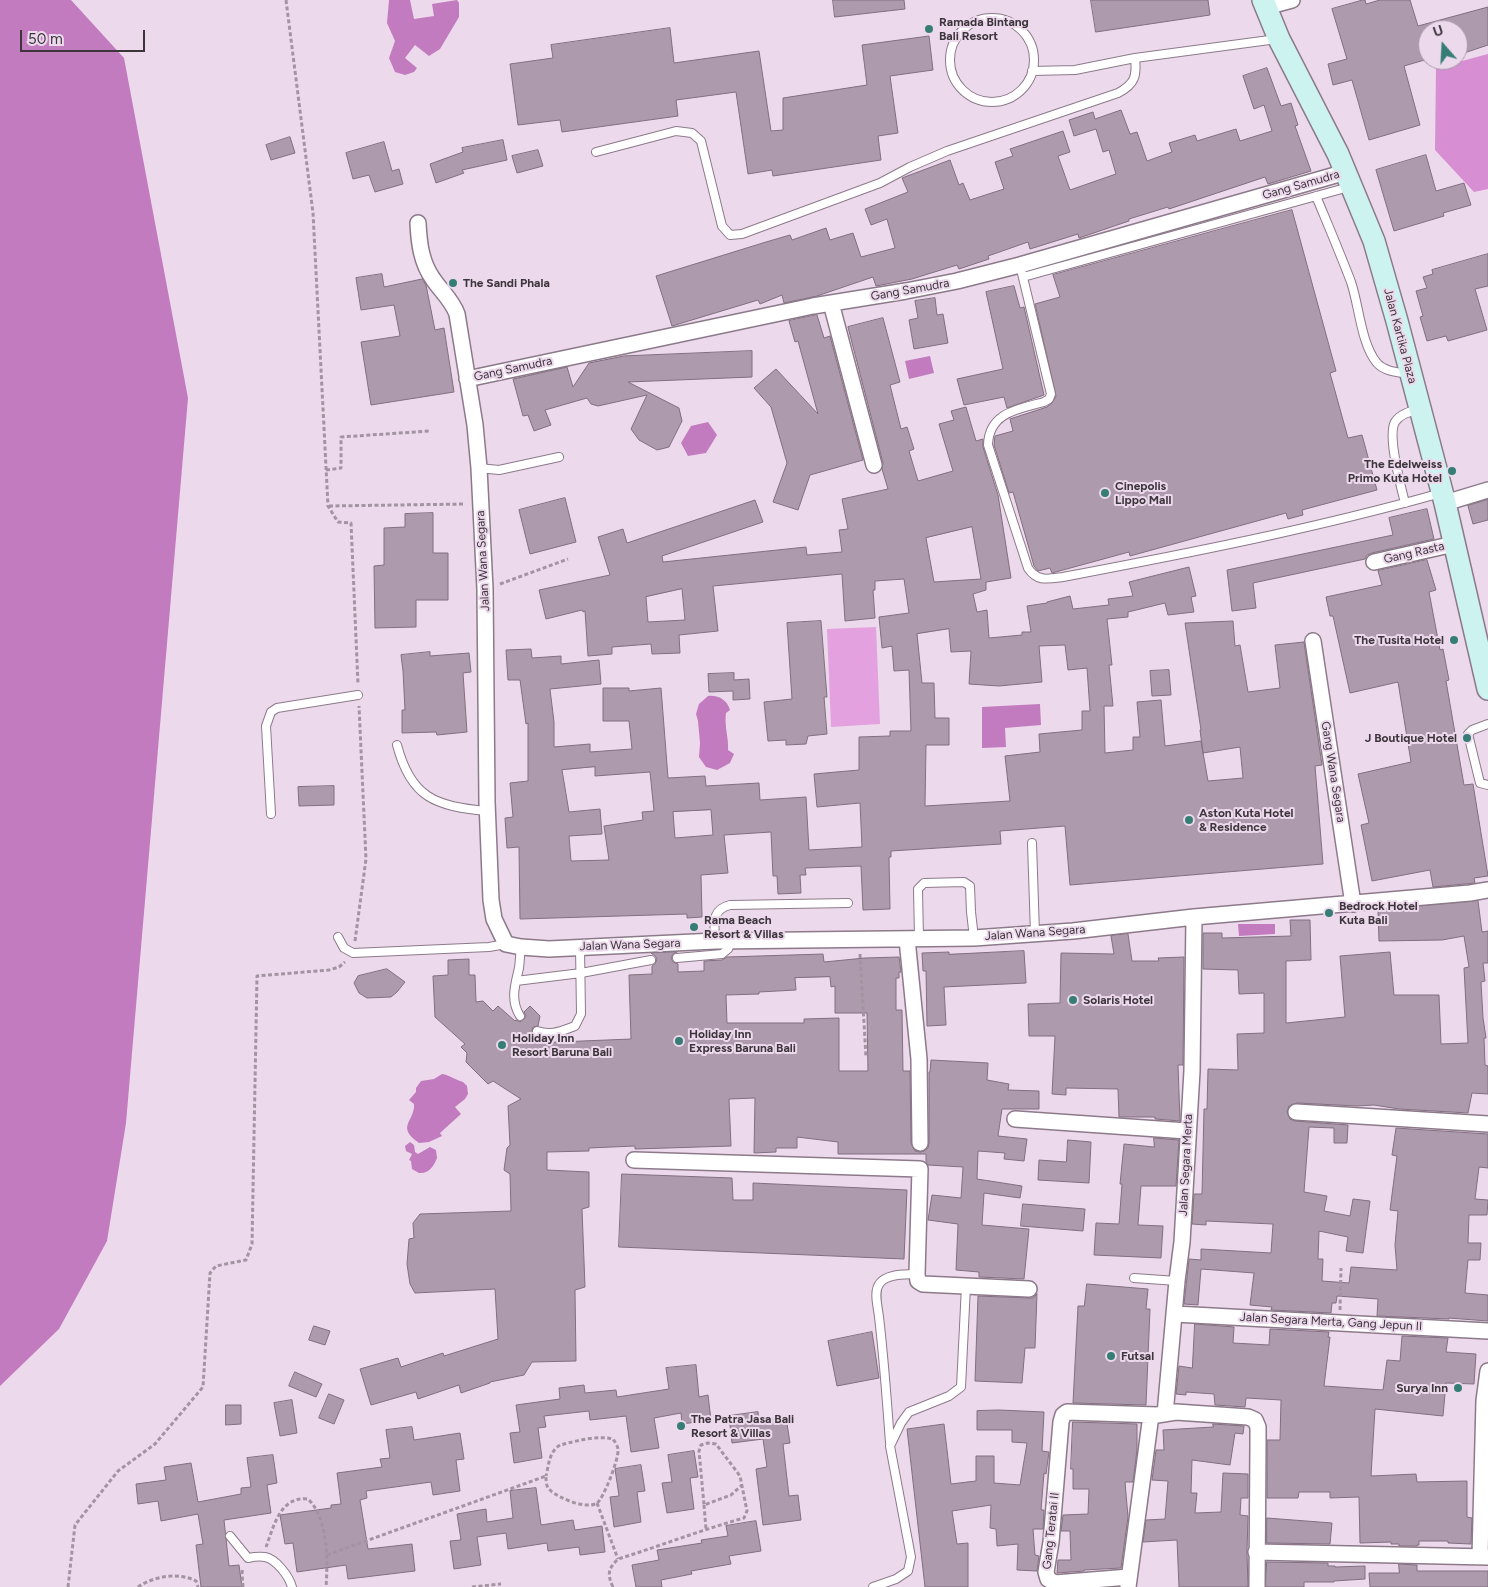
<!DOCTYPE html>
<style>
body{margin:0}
#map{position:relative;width:1488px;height:1587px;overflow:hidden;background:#edd9ec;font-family:Figtree,sans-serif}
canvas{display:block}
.north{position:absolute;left:1418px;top:20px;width:50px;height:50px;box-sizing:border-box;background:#edd9ec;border:1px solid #a797a6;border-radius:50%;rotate:341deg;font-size:14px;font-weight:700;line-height:20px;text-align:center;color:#3d353c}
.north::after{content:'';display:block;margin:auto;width:18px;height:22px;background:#367d76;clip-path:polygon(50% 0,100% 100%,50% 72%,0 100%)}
.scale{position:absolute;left:20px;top:30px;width:125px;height:22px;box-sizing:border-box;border:2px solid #3d353c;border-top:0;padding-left:6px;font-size:15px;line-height:18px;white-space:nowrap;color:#3d353c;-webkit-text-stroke:4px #edd9ec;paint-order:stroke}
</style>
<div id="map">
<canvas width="1488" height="1587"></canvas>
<div class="north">U</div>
<div class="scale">50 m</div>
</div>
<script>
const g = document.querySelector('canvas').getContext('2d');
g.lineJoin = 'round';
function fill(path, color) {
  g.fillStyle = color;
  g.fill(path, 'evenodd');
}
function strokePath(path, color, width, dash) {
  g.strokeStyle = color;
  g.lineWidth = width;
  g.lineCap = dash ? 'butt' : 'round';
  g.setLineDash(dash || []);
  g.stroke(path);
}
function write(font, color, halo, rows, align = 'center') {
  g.font = font + ' Figtree,sans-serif';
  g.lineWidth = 4;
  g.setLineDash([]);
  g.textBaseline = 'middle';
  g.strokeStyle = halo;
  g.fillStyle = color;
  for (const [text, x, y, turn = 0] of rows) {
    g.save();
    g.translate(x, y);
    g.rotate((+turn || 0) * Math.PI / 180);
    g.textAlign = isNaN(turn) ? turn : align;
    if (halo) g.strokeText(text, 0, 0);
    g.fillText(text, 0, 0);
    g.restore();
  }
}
fill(new Path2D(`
 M876,627L880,724L831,727L827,629Z`), '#e3a1df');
fill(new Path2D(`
 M1488,54V189L1474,192L1435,150L1436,68Z`), '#d78ed3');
fill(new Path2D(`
 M0,0H71L124,58L188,398L126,1123L107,1241L59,1329L0,1386Z
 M389,0H410L414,19L434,16L432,4L457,0L459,3V17L440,49L429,56L415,45L405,58L417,68L414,72L405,75L395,72L389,58L395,41L387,23Z
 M930,356L934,373L909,379L905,361Z
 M708,422L717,435L706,453L688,456L681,443L691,426Z
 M708,696C719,695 727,700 730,710L726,713C724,726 729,738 728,750L734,754L730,763L717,770L706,767L699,757L700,743L698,721L696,714L699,704Z
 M1040,704L1041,725L1005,728L1006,747L982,748V707Z
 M1238,924H1275V934L1239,936Z
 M442,1074C450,1075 455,1080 463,1082L467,1086L468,1094L465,1099L455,1107L461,1114L440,1133L442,1136L429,1142L419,1143C395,1126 415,1122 414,1104L409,1100L416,1092V1088L421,1081L434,1079Z
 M410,1142L414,1145L415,1152L418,1154L430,1147L436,1150L437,1158C434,1166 429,1174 419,1173L412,1169L411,1161L409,1160L412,1154L406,1151L405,1146Z`), '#c27bbe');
const building = new Path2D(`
 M833,0H904L905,9L835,17Z
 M1091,0H1208L1210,15L1096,32Z
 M1363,0H1365L1366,4L1380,0H1410L1418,26L1488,7V45L1458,55V30H1428V59L1404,66L1420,125L1369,140L1352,80L1333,85L1328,64L1347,59L1332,9Z
 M670,28L674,63L759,51L771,131L783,130V98L867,85L862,45L929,36L933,70L890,76L898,133L878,136L881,160L773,176L772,170L748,174L736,92L676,100L678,116L562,132L560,120L518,125L510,64L553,58L551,45Z
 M1267,68L1281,106L1291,103L1298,125L1295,126L1311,171L1268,184L1265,177L1169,209L1168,207L1129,219V221L1079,238L1078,234L1030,249L1028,242L988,256L989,259L959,269L957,265L912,279L876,286L873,277L817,296L784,303L782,295L760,304L758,300L672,326L656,276L766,242L790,235L792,240L826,228L830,240L853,233L861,257L895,248L887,219L871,225L865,209L908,192L902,178L950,160L959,185L963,183L970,200L1004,189L995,162L1013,156L1010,149L1063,131L1070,152L1058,156L1070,190L1116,174L1109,150L1103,152L1096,129L1074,136L1069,120L1093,112L1095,119L1121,110L1130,134L1137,132L1147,161L1172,152L1169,143L1195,135L1197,141L1236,129L1240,141L1272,131L1264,105L1254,109L1243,76Z
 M290,137L295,153L271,160L266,145Z
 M503,140L507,160L462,170L464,173L436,183L430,164L463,152L462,148Z
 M384,142L392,171L399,169L403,184L375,192L369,175L353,179L346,153Z
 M538,150L543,166L517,173L512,156Z
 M1426,155L1436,191L1464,183L1471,205L1443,213L1444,216L1394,231L1376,170Z
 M1292,210L1336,371L1330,373L1348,438L1362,435L1377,490L1302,510L1303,515L1288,519L1286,513L1130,556L1129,552L1052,573L1050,568L1038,571L1034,566L1013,492L1009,493L994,445L995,436L1013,431L1010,419L1047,407L1052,403L1056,396L1035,304L1060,297L1053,275Z
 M1488,254V286L1475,289L1487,330L1448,341L1446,336L1427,341L1420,317L1423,316L1416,291L1427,288L1423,277L1433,274L1432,270Z
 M382,274L384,287L422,279L426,285L435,330L444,328L454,392L371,405L361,342L400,336L394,305L361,310L356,278Z
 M1014,286L1020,308L1024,307L1044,395L1007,408L1004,397L964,405L957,379L1003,369L986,292Z
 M935,298L937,315L943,314L948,343L914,349L909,320L918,318L915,301Z
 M817,315L824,338L830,336L863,460L810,475L798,510L773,502L787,463L771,407L754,388L776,369L818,414L798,341L795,342L789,321Z
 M883,318L900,382L890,385L901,429L907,427L914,449L909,451L918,481L953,471L939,424L954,420L951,411L966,407L976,441L983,439V447L998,495L1011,578L986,582V590L973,594L977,612L987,610L989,638L1022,635V632H1031L1027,606L1047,603V602L1070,596L1073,609L1109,605L1108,599L1133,596L1129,582L1189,567L1196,596L1191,597L1194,612L1168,615L1165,603L1128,612V617L1107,619L1112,665H1109L1113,706H1104L1105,753L1133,750V737H1140L1137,702L1161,700L1165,746L1201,741L1208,781L1243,778L1240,747L1203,753L1200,730H1201L1185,623L1233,621L1235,646L1240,645L1248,692L1280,688L1275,645L1304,642L1322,765L1315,766L1323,864L1070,885L1065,826L1000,831L1001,844L891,851V857H889L890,909L863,910L861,866L805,868L806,875H800L801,893L778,894L777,876H773L771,832L724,835L728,873L701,875L702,917L687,918V914L520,919L519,847L507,848L505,818L513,817L510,783L528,781V723L526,724L520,680H508L506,650L531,649L532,658L561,656V664L599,660L601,684L550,689L554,722V747L590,744V752L632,749L629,721H603V688H629V691L661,688L668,778L705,776L706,786L759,783L760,800L806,797L809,850L862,847L860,803L817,807L814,774L859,770V737L890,736V731H911L909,670L894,671L892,646L882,648L879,617L909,613L904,579L875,581V590H873L875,618L845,621L842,574L713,586L718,631L679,635L680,653L652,654L651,644L612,647V654L588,656L585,611L583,612L582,610L546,619L539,590L610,575L598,537L623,529L627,543L755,500L763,522L662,556L663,562L806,547L807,555L842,552L839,530L848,529L842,499L888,489L882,469L883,463L848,327ZM972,527L981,579L934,582L926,538ZM682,589L685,620L648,622L646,597ZM949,629L951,652L971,651L969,684L999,686L1042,682L1039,646L1065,645L1068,670L1087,668L1090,711H1082V730L1039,734L1040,752L1005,756L1010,801L925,806L926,745H949V718H935L934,683H922L917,634ZM595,767V776L650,772L654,811L642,812L643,820L604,826L609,860L571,861L569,836L602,834L600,809L569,812L562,770ZM711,810L713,835L675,838L673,812Z
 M752,351V377L628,382L679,408L682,421L669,447L657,450L639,440L631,429L647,395L598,406L591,404L587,398L545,410L551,425L534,431L528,415L523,416L513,379L567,367L573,387L589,363L624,356Z
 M565,498L576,542L530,554L519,510Z
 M1488,500V520L1473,524L1468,506Z
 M1427,509L1434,539L1372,553L1367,555L1365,559L1253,583L1256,608L1232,611L1227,570L1393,535L1389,518Z
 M433,513V553H448V600H416V627L375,628L374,566L384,565V528L405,527V514Z
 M1427,560L1436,590L1429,592L1440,650L1443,649L1449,680L1446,681L1464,785L1473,784L1488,876L1474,878L1475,883L1433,887L1430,870L1372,881L1361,825L1369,823L1358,774L1411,762L1398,682L1350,693L1333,616H1330L1326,597L1382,585L1378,571Z
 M821,621L827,697H824L827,734L808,736L806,744L786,745V740L768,741L764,702L792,699L787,623Z
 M430,652V656L469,653L471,672L463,673L467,732L437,735L436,732L402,733V710H405L403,671L401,655Z
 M1169,670L1171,695L1152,696L1150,671Z
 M734,673V680L749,679L750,699L733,700V691L709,692L708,674Z
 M334,786V805L299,806L298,787Z
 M1478,901L1482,932L1488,931V963H1483L1485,981L1481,982L1483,1018L1486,1038H1484L1485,1065L1488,1066V1094L1472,1093L1468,1113L1399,1109L1374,1105L1357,1106L1297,1103L1289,1106L1287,1112L1290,1119L1295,1121L1348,1125L1347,1143H1334V1128L1309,1127L1304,1192L1327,1196L1324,1211L1350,1216L1353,1199L1370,1201L1363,1253L1346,1251L1348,1237L1319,1231L1318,1259H1323L1322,1281L1349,1283L1351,1267L1397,1270L1395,1245L1398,1211L1390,1210L1397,1156L1392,1155L1396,1128L1488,1134V1168L1479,1167L1475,1199L1488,1200L1487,1215H1469L1468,1243H1481L1480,1260H1468L1465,1293L1488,1295V1321L1449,1318V1319L1377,1316L1378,1299L1337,1296L1336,1303H1332L1331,1313L1271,1310L1272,1307L1250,1305L1254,1273L1201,1269L1198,1305L1184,1304L1189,1259L1201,1260V1249L1271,1253L1273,1224L1206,1221V1225L1192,1224L1194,1194H1202L1204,1109H1207L1208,1069L1238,1070L1237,1034L1264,1033V993L1239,994L1238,970L1203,969V933H1222V938L1291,936L1290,920H1310L1311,960L1286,961V1023L1345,1017L1340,956L1390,952L1394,995H1439L1441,1044L1468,1043L1464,968L1469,967L1464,936L1442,940L1379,941L1378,910Z
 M1128,934L1132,961H1159L1158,958L1184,957L1183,1065H1178L1180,1121L1155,1119V1117H1119L1118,1089L1066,1088V1095L1052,1094L1055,1036H1029L1028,1004L1060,1003L1061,953L1114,954L1111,936Z
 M1024,951L1026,983L944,987L946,1025L927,1026L926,971H923L922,953L949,952V954Z
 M677,952L673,954L671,958L673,962L678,964V972L704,971V961L722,960L727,957L823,954L824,962L865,958L899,957L901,972H899V978H896V1010H902L903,1071H910L911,1143L915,1151L920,1152L924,1151L928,1148L929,1143V1072H930L931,1060L988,1063L987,1080L1009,1084L1008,1090L1039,1091V1109H1002L998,1136L1027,1139L1024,1161L1004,1159L1005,1153L978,1151L977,1179L1022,1186L1020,1198L984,1193L982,1225L1029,1229L1024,1279L979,1277V1272L956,1270L958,1224L928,1220L932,1195L961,1198L963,1167L928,1165L926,1162V1154H838V1142L797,1137V1148H776V1152L754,1153L755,1098L729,1099L731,1146L635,1149V1146L589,1148V1151L547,1152V1170L589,1172V1207L582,1209L585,1287L575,1290L576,1361L532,1362L524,1375L490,1382V1383L461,1393L459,1385L418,1399L416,1392L371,1405L360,1369L398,1358L401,1367L443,1353L444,1356L498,1339L495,1289L415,1293L410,1284L407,1264L409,1239L414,1238L413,1223L420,1214L511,1211L510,1174L504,1170L507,1148L510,1145L508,1106L521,1099L493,1081L488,1084L466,1062L467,1053L461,1047L465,1044L435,1017L433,976L448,975V960L469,959V975H475L476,1002L483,1001L493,1011L498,1006L515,1021L516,1020L520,1022L524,1019L526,1016L524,1012L530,1006L540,1016L538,1026L533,1027L532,1030L533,1035L535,1036L534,1043L631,1039L629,975L652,974V966L655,964L657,959L655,956L651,953ZM830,977L831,987L835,986V1013H867L868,1071H839V1018L804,1019V1023H727L726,995L759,994V992L796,990L795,978Z
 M387,969L405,982L397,992L391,997L367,998L359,993L354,983L358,976Z
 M1154,1138L1179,1140L1176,1186H1141L1138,1225L1163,1226L1161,1258L1094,1255L1096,1223L1119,1224L1122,1184H1120L1124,1144L1154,1147Z
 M1068,1140L1091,1142L1089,1183L1038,1180L1039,1160L1066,1162Z
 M622,1174L732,1178L733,1200H753V1183L907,1190L904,1259L619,1247Z
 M1023,1204L1085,1209L1083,1231L1021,1226Z
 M1087,1284L1148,1289L1146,1309H1150L1146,1405L1073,1403L1078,1306H1084Z
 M1037,1294L1035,1348H1025L1022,1383L975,1381L978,1296L1029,1298H1033Z
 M1195,1324L1234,1327L1233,1343L1269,1345L1270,1329L1329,1332L1328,1337H1330L1324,1386L1383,1390L1387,1360L1400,1361L1402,1336L1448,1338L1446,1352L1476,1354L1474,1384L1446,1383L1443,1416L1375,1409L1371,1476L1416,1474L1417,1482L1467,1481V1517L1472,1518L1471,1544L1448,1543V1541H1419V1545H1417V1546H1399V1544H1391V1542L1360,1543L1359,1497L1330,1498V1492H1299L1298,1498H1267V1440H1280L1281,1400L1246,1398L1245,1407L1215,1405L1214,1394L1186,1392V1395L1176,1394L1179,1366L1192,1368Z
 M314,1326L330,1331L325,1345L309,1340Z
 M872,1332L879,1378L837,1386L828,1341Z
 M696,1365L699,1397L708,1395L711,1420L682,1424L681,1413L654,1418L659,1448L631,1452L626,1416L590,1420L589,1411L544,1416L546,1427L538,1428L542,1458L514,1463L510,1433L520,1432L516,1405L560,1399L559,1388L584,1385L585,1393L616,1390L617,1397L669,1389L666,1368Z
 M295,1372L322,1384L316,1397L289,1386Z
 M329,1394L344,1400L334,1424L319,1418Z
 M292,1400L297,1433L280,1436L274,1403Z
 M226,1405H241V1424L226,1425Z
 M999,1410L1044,1412L1042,1451L1049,1452L1046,1474L1044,1473L1041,1510H1044L1043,1529H1033L1035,1555L1039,1556L1037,1571L1017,1570L1018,1544L997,1546L996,1529L990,1528L991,1505L952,1511L957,1544L968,1543V1587H925L907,1429L944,1424L951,1484L976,1481V1456H994V1483L1020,1485L1027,1443L1012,1442V1430H977V1411Z
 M758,1412L759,1421L786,1417L790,1443L783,1444L789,1496L798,1495L801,1520L763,1525L756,1469L767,1467L763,1439L732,1443L729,1416Z
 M1073,1422L1137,1424V1450L1133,1482H1125L1128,1517L1121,1568L1084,1570V1571L1057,1573L1058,1560H1071L1070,1531H1061L1063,1515L1088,1514L1089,1489H1073V1469H1071Z
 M1213,1424L1244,1426L1243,1434L1235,1433L1230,1465L1192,1460L1191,1493H1197L1195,1513L1221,1512L1223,1473L1248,1474V1498H1241L1240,1515L1248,1516L1247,1552L1248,1587H1179L1177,1540L1143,1542L1146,1520L1165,1519L1168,1481L1152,1480L1156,1450H1164L1163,1430L1213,1427Z
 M412,1427L414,1440L460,1433L464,1459L456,1460L460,1491L433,1495L431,1482L366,1491L367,1498L360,1500L368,1549L412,1544L415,1571L348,1579L346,1565L297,1572L293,1543L285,1544L280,1515L331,1508V1505L341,1504L337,1473L382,1467L380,1459L390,1458L386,1430Z
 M694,1451L698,1477L690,1478L694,1509L667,1513L662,1483L672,1482L668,1455Z
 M273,1455L277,1483L267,1485L271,1513L224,1520L229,1566L239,1565L242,1587H201L196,1545L203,1544L198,1514L161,1521L158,1501L138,1504L136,1484L166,1480L164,1467L191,1463L198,1502L241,1494V1488L251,1487L247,1458Z
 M641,1465L645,1491L637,1492L641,1522L614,1527L610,1497L619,1496L615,1469Z
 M536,1488L541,1525L573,1520L575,1530L602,1526L605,1552L580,1555L579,1547L548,1551L547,1543L508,1549L506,1533L477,1537L481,1565L454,1569L450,1541L461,1540L457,1514L486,1509L487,1522L513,1518L510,1491Z
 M1267,1518L1332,1523L1330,1544L1267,1543Z
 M756,1521L761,1551L729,1556L731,1564L691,1571L692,1574L661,1580L662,1587H636L632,1565L659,1560L657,1550L702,1543L701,1540L728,1536L726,1526Z
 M1267,1562L1328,1563V1566H1335V1567L1365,1566V1579L1334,1581V1582H1304V1587H1266Z
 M1399,1564L1417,1565V1571H1488V1587H1370L1369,1573H1399Z`);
fill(building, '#ad9aac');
strokePath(building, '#816f80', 1);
const lane = new Path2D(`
 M950 60a42 42 0 1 1 84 0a42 42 0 1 1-84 0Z
 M1032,71L1075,70L1135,58L1277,39
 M596,152L676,131L692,133L701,141L722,226L730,235L742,234L880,183L910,167L947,151L1118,93C1135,84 1137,76 1135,58
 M1316,196C1328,225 1340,253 1351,282C1359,305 1361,344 1377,363C1385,372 1398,372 1409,374
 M1020,265L1051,394L1049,399L1044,402C1019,409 989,412 988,445L1028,568C1037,582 1048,579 1063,577C1190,553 1317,528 1441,493
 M1023,277L1349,187
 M479,468L499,470L559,457
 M1405,503C1401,487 1387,436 1395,422C1400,414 1411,411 1419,409
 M1488,724L1472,730L1468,734L1480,783L1488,785
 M397,745C411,798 435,806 487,811
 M271,814L266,726L271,712L277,708L358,695
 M1032,843L1035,934
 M338,937L344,948L353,953L489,947L506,944
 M919,939L918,889L924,883L964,882L970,886L971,912L974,938
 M715,941C715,925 710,910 730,905L848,903
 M677,958L722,954L728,949L731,941
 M516,981L581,973L651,960
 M520,1016C510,1000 515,985 519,968C520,961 520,954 521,947
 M537,1031C551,1036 561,1031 575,1026L581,1014L580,947
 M1134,1278L1177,1281
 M890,1443C887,1401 884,1359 879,1317C878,1307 873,1291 880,1283C888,1273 906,1275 917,1274
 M230,1536L248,1558C253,1557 259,1556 265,1557C276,1559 289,1576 292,1587
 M873,1587L896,1579L908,1571L911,1557L890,1446L901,1423L909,1412L949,1396L961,1387L966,1286`);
const street = new Path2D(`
 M1266,7L1292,0
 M418,223C419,243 421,262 433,279C441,291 452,300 457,314L475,425L479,468L485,589L487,802L491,900L494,919L506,944L521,947L549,949L715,941L974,938L1073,931L1194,917L1470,893L1488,890
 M831,303L874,465
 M467,379L813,306L906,291L957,281L1020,265L1346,172
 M1445,503L1488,490
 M1374,562L1454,544
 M1313,641L1353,904
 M907,939L919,1059L920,1143
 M1296,1112L1488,1124
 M1015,1119L1187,1131
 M634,1160L920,1169L917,1274L918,1281L923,1284L1029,1289
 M1175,1314L1488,1331
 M1165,1414L1177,1281L1182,1242L1192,1071L1194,917
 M1256,1552L1488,1557
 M1480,1557L1484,1401L1488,1371
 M1129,1577L1055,1583L1048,1579L1046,1572L1051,1542L1061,1422L1063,1415L1067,1412L1157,1415L1176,1412L1248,1417L1255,1420L1258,1427V1443L1257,1587
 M1128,1587L1151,1415`);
const secondary = new Path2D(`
 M1263,0L1279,39L1338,154L1374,241L1397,321L1445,503L1488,689`);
strokePath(lane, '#8c7a8a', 10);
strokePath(street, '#8c7a8a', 18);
strokePath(secondary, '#8c7a8a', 24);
strokePath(new Path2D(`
 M286,0L313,213L328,506L338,522L351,523L358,684
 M326,470L341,468V437L430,431
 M329,506L465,504
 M500,584L568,559
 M355,941L366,859L359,706
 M860,954L866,1057
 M1340,1310L1341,1268
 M597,1503L618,1559
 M704,1505L706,1529
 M266,1547C274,1526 280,1496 308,1499C328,1518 328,1560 326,1587
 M327,1555L546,1476C546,1481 546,1487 550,1490C558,1498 587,1510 597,1503C604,1498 619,1458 618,1450C618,1446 615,1442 613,1439C596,1435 577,1441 560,1445C549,1452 549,1464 546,1476
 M68,1587L75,1525L118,1471L155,1444L203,1387L210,1273L216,1266L246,1260L252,1244L257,976L329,970L339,967L345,962
 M138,1587C154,1576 179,1572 196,1581L198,1587
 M243,1587L242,1573L243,1568
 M472,1587L501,1584
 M613,1587C607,1574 608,1569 618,1559C660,1546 701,1530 744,1518L747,1511L740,1476L716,1444L708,1443L701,1445L699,1451L704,1505L731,1495L742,1485`), '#a394a2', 3, [4, 2.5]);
strokePath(lane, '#fff', 8);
strokePath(street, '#fff', 15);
strokePath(secondary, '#ccf3ef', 21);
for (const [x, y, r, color] of [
 [929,29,5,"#367d76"],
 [453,283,5,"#367d76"],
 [1452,471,5,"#367d76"],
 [1105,493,5,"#367d76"],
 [1454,640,5,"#367d76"],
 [1467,738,5,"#367d76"],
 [1189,820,5,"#367d76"],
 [1329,913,5,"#367d76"],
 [694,927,5,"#367d76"],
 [1073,1000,5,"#367d76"],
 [679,1041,5,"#367d76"],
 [502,1045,5,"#367d76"],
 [1111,1356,5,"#367d76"],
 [1458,1388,5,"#367d76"],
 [681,1426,5,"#367d76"]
]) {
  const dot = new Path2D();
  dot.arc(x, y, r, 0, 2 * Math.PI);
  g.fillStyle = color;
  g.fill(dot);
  strokePath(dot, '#edd9ec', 2);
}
write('bold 12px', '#3d353c', '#edd9ec', [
 ["Ramada Bintang",939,22],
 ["Bali Resort",939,36],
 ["The Sandi Phala",463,283],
 ["The Edelweiss",1442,464,"right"],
 ["Primo Kuta Hotel",1442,478,"right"],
 ["Cinepolis",1115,486],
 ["Lippo Mall",1115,500],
 ["The Tusita Hotel",1444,640,"right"],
 ["J Boutique Hotel",1457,738,"right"],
 ["Aston Kuta Hotel",1199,813],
 ["& Residence",1199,827],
 ["Bedrock Hotel",1339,906],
 ["Kuta Bali",1339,920],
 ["Rama Beach",704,920],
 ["Resort & Villas",704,934],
 ["Solaris Hotel",1083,1000],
 ["Holiday Inn",689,1034],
 ["Express Baruna Bali",689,1048],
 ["Holiday Inn",512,1038],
 ["Resort Baruna Bali",512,1052],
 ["Futsal",1121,1356],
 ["Surya Inn",1448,1388,"right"],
 ["The Patra Jasa Bali",691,1419],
 ["Resort & Villas",691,1433]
], 'left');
write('12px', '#3d353c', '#edd9ec', [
 ["Gang Samudra",1301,185,-16],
 ["Gang Samudra",910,290,-10],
 ["Jalan Kartika Plaza",1400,336,75],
 ["Gang Samudra",513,369,-12],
 ["Gang Rasta",1414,553,-13],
 ["Jalan Wana Segara",483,561,-93],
 ["Gang Wana Segara",1333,772,81],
 ["Jalan Wana Segara",1035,933,-4],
 ["Jalan Wana Segara",630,945,-2],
 ["Jalan Segara Merta",1186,1165,-87],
 ["Jalan Segara Merta, Gang Jepun II",1331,1322,3],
 ["Gang Teratai II",1051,1531,-84]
]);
</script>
